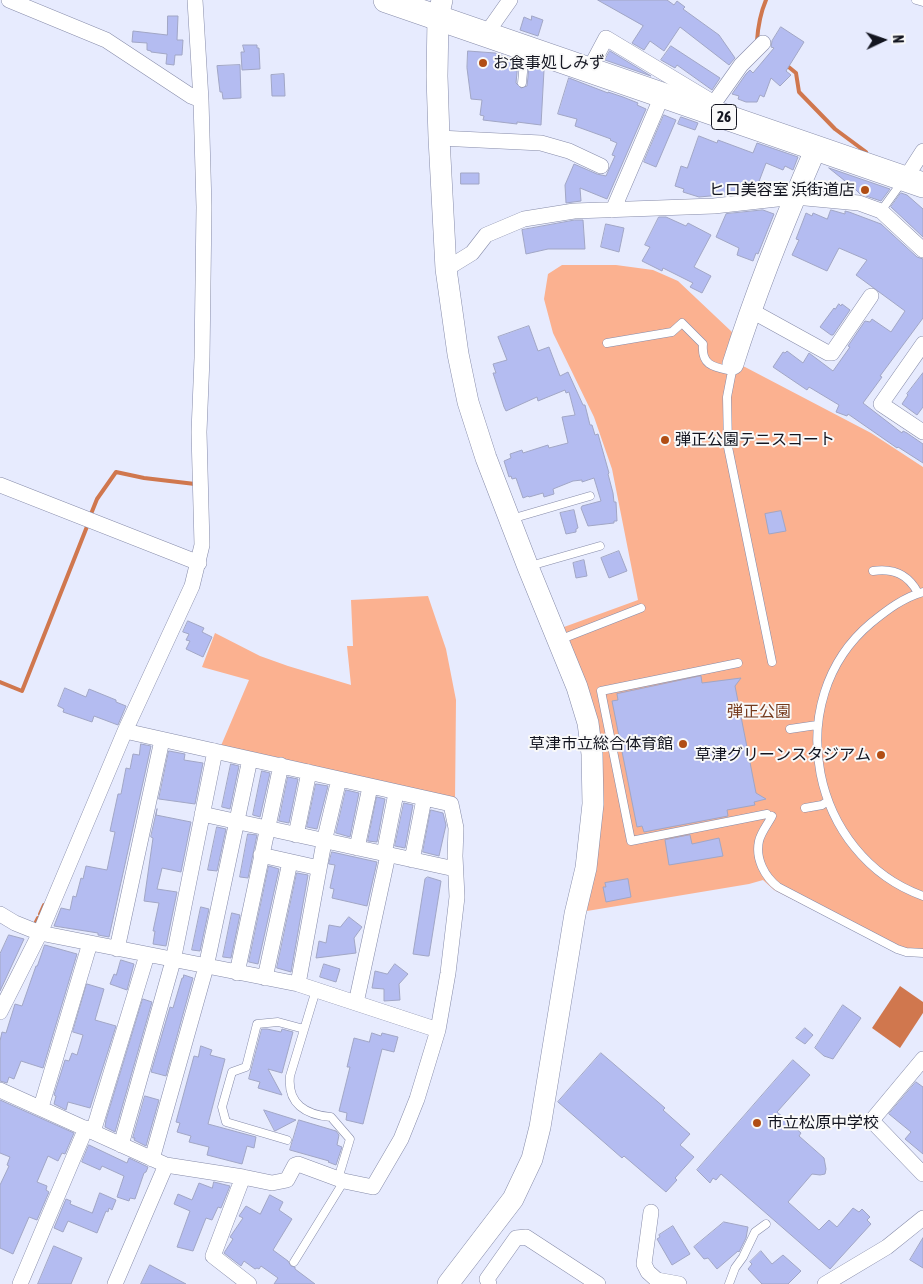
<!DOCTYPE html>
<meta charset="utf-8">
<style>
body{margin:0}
#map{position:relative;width:923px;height:1284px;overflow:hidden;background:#e7ebfe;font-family:"Asap Condensed",sans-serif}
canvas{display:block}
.north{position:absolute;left:858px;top:15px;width:50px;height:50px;-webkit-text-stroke:4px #f9f9f9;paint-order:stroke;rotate:87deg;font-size:14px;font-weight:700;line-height:20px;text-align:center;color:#131520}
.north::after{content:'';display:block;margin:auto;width:18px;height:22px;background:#131520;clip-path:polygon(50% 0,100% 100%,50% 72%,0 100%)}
</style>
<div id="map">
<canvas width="923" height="1284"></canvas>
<div class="north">N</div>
</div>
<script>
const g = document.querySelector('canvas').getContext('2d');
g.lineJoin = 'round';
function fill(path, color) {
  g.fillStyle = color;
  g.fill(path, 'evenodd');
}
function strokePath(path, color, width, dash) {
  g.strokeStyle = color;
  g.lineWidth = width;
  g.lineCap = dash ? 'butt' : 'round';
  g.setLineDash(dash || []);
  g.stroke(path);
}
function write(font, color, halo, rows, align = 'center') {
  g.font = font + ' "Asap Condensed","Noto Sans JP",sans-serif';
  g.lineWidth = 4;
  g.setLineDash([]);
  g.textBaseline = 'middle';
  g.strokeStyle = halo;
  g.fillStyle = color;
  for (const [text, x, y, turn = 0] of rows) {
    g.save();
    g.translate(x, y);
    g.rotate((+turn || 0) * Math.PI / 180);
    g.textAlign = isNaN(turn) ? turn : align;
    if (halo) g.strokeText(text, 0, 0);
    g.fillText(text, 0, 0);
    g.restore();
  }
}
fill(new Path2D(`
 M562,265H616L653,270L678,281L732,332L727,361L745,367L871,433L923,467V957L893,950L774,890L763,880L749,884L587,911L601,799L564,627L638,600L612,469L594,417L553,333L544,299L548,274Z
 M428,596L446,649L456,700L455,801L220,748L249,680L202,667L215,633L260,656L288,666L351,685L347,646H353L351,600Z`), '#fbb190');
fill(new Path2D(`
 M900,986L923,1002V1013L900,1048L872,1028Z`), '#d0774e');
strokePath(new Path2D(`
 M759,42L757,41C758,26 760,14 766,0
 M785,64L796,73L799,92L835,129L866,152
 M91,514L97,499L116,472L144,478L195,484V487
 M0,682L22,691L88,524
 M40,914L44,905
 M36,922L38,918`), '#d0774e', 4);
const building = new Path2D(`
 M598,0H667L674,5L677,1L685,7L683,9L719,35L735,58L729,65L680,27L664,51L650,41L644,50L632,43L643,26Z
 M168,16H178L177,40H183L182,55H175L174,65L166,64L167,54L151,52V51L147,50V43L132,42L133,31L167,35Z
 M532,16L543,20L538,36L520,30L524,17L531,20Z
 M781,27L804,42L786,71L791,75L780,86L771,78L764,97L760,95L757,102H746L738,99L739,96L732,94L746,74L750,70L753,73L774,48L771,47L772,41Z
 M243,45H257V48H259L260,69L242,70L241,52H244Z
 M671,46L720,78L712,90L677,65L675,68L661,60Z
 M468,51L495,53L513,59V61L518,62L516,83L521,88L527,86L529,67L544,70L541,125L517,122V124L483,120L484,116L480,115L482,100L471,99L467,68Z
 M610,51L651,76L605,60Z
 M240,65L241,98L223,99L222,92H220L217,66Z
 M284,74L285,96H272L271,75Z
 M569,78L608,93V92L623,97L638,103L637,105L646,109L607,199L580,188L581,201L566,203L565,185L574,164L597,174L606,176L615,156L612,155L617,143L610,140L611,139L575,126L577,119L558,114Z
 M664,115L676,120L656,167L644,162Z
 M681,117L698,123L695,130L678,124Z
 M699,136L717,143L718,140L753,153L757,143L798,157L793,170L785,166L783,170L766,163L755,192L699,197L683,192L684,189L675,186L681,166L687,168Z
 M829,168L890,189L881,201L860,194L854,188L846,185L847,183Z
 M461,173H479V184H461Z
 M901,193L907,195L923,209V237L891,207Z
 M763,210L774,214L758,254L756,253L753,261L737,255L739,248L716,237L726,214Z
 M831,210L845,214V211L849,212L881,224L917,257L923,259V318L880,376L882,377L863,403L902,433L903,431L907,433L923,444V463L898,447L897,448L848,414L847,416L836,412L839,405L809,387L807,390L773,367L783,352L785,353L787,351L803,363L809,353L833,371L850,347L848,346L865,321L870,322L872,319L891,332L905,311L856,275L867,260L839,248L827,271L792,255L799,240L796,239L806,213L812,216L813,213L827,219Z
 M659,217H666L686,226L688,223L711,235L694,267L711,276L702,293L690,287L693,283L663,268L662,271L642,261L650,247L645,245Z
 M575,220H583L585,249H548L526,254L522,230Z
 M606,224L624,228L619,252L601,247Z
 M839,304L841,306L842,304L850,310L833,335H831L820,327L834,308L835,309Z
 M529,326L538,351L549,347L560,376L568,372L583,405H585L590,425H592L595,435L598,434L609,473L608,474L613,493L614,502H616L617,521H614V523L588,526L581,508L582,506L601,501L594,478L582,482V480L573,481L553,489L554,494L544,497L543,493L529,497L528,496L523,498L516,478L512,479L511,476L509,477L504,461L511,458L510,454L522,450L523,453L548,445L549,448L568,443L562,417L575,415L569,392L566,393L565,390L538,401L537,397L506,411L504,407L493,373H496L493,364L507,360L498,337Z
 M923,373V407L917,415L902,404L908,395L907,394Z
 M574,510L578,528L576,529V532L566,534L560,513Z
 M781,511L786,531L769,534L765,514Z
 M619,551L627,571L609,578L601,558Z
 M584,560L587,576L576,578L573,563Z
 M188,621L204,628L202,632L212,637L203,657L186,649L190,641L186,640L189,634L183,632Z
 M701,676L702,683L741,678L735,686L756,793L766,799L754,802L755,805L727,810L728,816L644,832L642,826L637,827L612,701L618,700L617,694Z
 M65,688L86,697L89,689L116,700V702L126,706L118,725L94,716L92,722L63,712L64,709L58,706Z
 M141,744L151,746L109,937L98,935V933L54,926L61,908L70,910L73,896L76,897L81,878L83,879L86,866L107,870L115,832L110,831L118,794H121L126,768L130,769L133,754L139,755Z
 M169,751L185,754L184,760L203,763L195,804L159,799Z
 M231,764L239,766L230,809L222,807Z
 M262,771L270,773L260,817L253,815Z
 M288,777L298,779L289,823L279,821Z
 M316,784L328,786L317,829L307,827Z
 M346,790L359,793L350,837L336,833Z
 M377,797L385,799L377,842L368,841Z
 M404,803L413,805L405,848L395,846Z
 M157,809L156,815L191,822L181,872L162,868L157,889L177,892L166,946L153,944L155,931H153L159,903L144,901L153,838L151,837Z
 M431,810L443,813L446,825L439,856L423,852Z
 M217,827L226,829L217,871L208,870Z
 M248,834L257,835L248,878L240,877Z
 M690,835L692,844L719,838L723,856L669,865L665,840Z
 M332,852L377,862L367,906L332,898L334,889L330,888L335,865L329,864Z
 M269,866L279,869L258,964L249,962Z
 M297,873L308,875L291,972L277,968Z
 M428,877L441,881L429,956H427L413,954L425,879Z
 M628,879L631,897L606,902L603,887H606L605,883Z
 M201,907L209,909L200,951L192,950Z
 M232,913L240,915L231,958L223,957Z
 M349,917L362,927L354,938L356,953L316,958L319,941L326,943L329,925L340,927Z
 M9,935L24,939L0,991V954Z
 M45,945L77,954L43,1068L21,1061L14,1079L9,1077L7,1083L0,1081V1041L2,1032L6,1033L15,1004L22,1006L36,966H37Z
 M121,960L134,964L127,990L110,984L114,974L116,975Z
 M324,964L340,969L336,982L320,977Z
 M395,964L408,974L399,984L400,1000L384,1001V989L372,988L375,971L387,974Z
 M184,975L193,978L166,1076L151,1072L170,1007L173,1008L182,978H183Z
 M87,984L104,989L95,1020L116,1026L90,1108L68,1102L66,1110L54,1104L56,1096L54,1095L65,1060L69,1061L72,1053L77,1055L83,1035L73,1032Z
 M143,999L152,1002L115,1132L105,1127L106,1120Z
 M843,1005L861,1018L833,1059L824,1056L815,1048Z
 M805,1028L813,1035L805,1044L796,1038Z
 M262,1029H267L281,1032L282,1029L293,1032L282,1073L268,1069L282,1095L258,1088L260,1082L249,1079Z
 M372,1033L381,1036L382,1033L398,1037L394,1052L382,1049L363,1124L346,1120L347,1113L339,1111L350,1067H347L354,1038L369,1042Z
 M201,1046L212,1050L210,1055L225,1059L208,1124L256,1137L254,1148L247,1146L242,1164L207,1155L209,1147L189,1142L191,1136L177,1132L180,1123L176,1122L194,1056L198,1057Z
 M601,1053L665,1108L663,1110L690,1134L680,1145L694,1157L675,1178L677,1180L666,1192L624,1156L622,1158L558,1102Z
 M793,1060L810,1075L777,1112L801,1133L799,1136L824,1158L826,1169L825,1174L820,1175L812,1174L788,1202L819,1230L829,1220L837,1227L853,1208L859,1212L862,1209L870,1217L867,1220L871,1224L830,1269L721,1174L716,1180L713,1178L710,1183L697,1170Z
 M916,1082L923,1087V1154L905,1139L911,1132L889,1114Z
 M145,1096L159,1100L146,1146L134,1140L135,1138H133Z
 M0,1100L74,1133L65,1154L62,1153L58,1161L48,1156L37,1182L47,1186L46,1190L49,1192L37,1220L29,1217L13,1254L0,1248V1185L9,1166L7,1165L10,1157L0,1153Z
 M264,1110L296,1120L275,1131Z
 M299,1120L336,1131L339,1135L337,1145L342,1147L336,1165L328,1162L329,1161L290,1150Z
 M89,1145L127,1163L129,1158L148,1167L146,1172L144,1173L135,1199L130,1198L129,1201L117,1197L124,1176L102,1166L100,1170L82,1162Z
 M214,1182L230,1186L221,1208L218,1207L212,1220L206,1218L193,1251L177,1247L190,1211L174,1204L178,1194L192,1200L199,1183L212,1188Z
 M100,1193L116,1200L112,1210L109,1208L108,1212L106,1211L97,1233L68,1221L63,1232L54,1228L66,1199L71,1201L70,1204L92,1213Z
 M270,1195L283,1202L279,1210L292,1219L273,1250L288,1261L291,1266L295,1267V1269L315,1284H274L278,1278L261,1266L259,1269L257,1268L255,1269L244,1261L241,1266L224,1253L233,1239L230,1237L243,1218L239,1216L246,1206L260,1214Z
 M724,1222L748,1227L746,1238L739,1252L738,1251L717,1269L708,1258L704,1259L694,1247Z
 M673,1226L690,1254L672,1265L657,1239L660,1237L659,1235Z
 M923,1238V1268L910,1260Z
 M54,1246L82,1258L71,1284H38Z
 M761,1251L772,1264L783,1255L801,1271L788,1284H762L748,1269L752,1264L750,1262Z
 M150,1265L186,1284H141Z`);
fill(building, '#b4bcf1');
strokePath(building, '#a1a6c5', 1);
const lane = new Path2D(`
 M916,0L923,2
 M522,83L525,51
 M881,211L902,182
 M607,343L672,332L682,323L703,344C701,366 714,367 732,371
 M733,366L727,397L728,447L772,662
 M511,519L590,496
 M530,566L600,546
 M873,571C893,568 908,574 918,593
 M923,592C904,597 887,610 871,623C779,700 811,856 923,896
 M559,640L641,608
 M738,663L601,691L631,841L767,814
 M790,729L817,725
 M805,808L822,805L828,801
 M772,816C768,824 761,832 759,841C755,859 765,877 778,887L897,949L906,952L923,953
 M316,990L290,1076C287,1104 306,1115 331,1117L350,1139L338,1179
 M287,1140L226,1122L222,1107L232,1072L246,1067L257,1024L278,1022L304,1029
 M294,1262L344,1181
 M729,1284L735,1268L743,1257L755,1232L766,1224`);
const street = new Path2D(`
 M9,0L106,40L191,96L201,100
 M486,34L510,0
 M589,70L606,38L714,103L741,65L763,43
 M439,138L541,143L569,151L601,166
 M905,179L923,151
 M613,210L662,96
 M446,269L472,253L486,235L524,219L574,211L714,206L795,197L859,203L881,211L923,250
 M750,310L828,353H832L871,296
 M923,344L881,404L923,432
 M0,485L199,563
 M202,814L455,869
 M296,835L309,772
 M357,848L370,787
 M384,854L396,793
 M261,855L319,868
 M412,860L424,799
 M0,914L15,923L40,933L298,984L438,1030
 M117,949L162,740
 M237,973L281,765
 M265,978L290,862
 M298,984L324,842L339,779
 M356,1003L388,855
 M0,1012L40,933L125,731L192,586L202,545L199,432L202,358L204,207L201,100L195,0
 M923,1059L873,1119V1122L923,1174
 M0,1090L166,1165L243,1177L272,1183L287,1180L295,1165L298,1164L344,1181L373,1187L401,1139L417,1099L438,1030L448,973L457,897L455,856L456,828L451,804L125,731
 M41,1107L90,943
 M93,1132L147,955
 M121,1145L173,961L215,751
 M152,1159L206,967L250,759
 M243,1177L213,1256L249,1284
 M651,1212L644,1264L648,1272L657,1280L679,1284
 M20,1284L86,1128
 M115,1284L166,1165
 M489,1284L487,1279L516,1238L526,1237L598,1284
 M825,1284L887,1247L923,1218`);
const secondary = new Path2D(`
 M442,0L438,18L437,76L439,138L446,269L458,354L468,402L486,458L528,567L577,687L588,723L592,754L593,804L586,868L575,914L540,1127L532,1159L513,1199L448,1284
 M733,364C756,291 785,219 816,148`);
const primary = new Path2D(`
 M386,0L923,185`);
strokePath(lane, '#868ba9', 9);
strokePath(street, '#868ba9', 16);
strokePath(secondary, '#868ba9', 22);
strokePath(primary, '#868ba9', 26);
strokePath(lane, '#fff', 8);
strokePath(street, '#fff', 15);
strokePath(secondary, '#fff', 21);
strokePath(primary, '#fff', 25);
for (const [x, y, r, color] of [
 [483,63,5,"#b14e15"],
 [865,190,5,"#b14e15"],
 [665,440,5,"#b14e15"],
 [683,744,5,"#b14e15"],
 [881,755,5,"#b14e15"],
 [757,1123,5,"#b14e15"]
]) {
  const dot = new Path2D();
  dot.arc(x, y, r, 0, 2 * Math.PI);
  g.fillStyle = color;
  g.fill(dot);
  strokePath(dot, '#f9f9f9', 2);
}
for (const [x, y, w] of [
 [724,117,25]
]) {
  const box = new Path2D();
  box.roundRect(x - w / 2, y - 12.5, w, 25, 4);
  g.fillStyle = '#f9f9f9';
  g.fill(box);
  strokePath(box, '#131520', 1);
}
write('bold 15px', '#131520', null, [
 ["26",724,117]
]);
write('16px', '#131520', '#f9f9f9', [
 ["お食事処しみず",493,63],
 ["ヒロ美容室 浜街道店",855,190,"right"],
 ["弾正公園テニスコート",675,440],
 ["草津市立総合体育館",673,744,"right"],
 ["草津グリーンスタジアム",871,755,"right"],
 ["市立松原中学校",767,1123]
], 'left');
write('16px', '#763b1e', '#f9f9f9', [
 ["弾正公園",759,712]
]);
</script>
